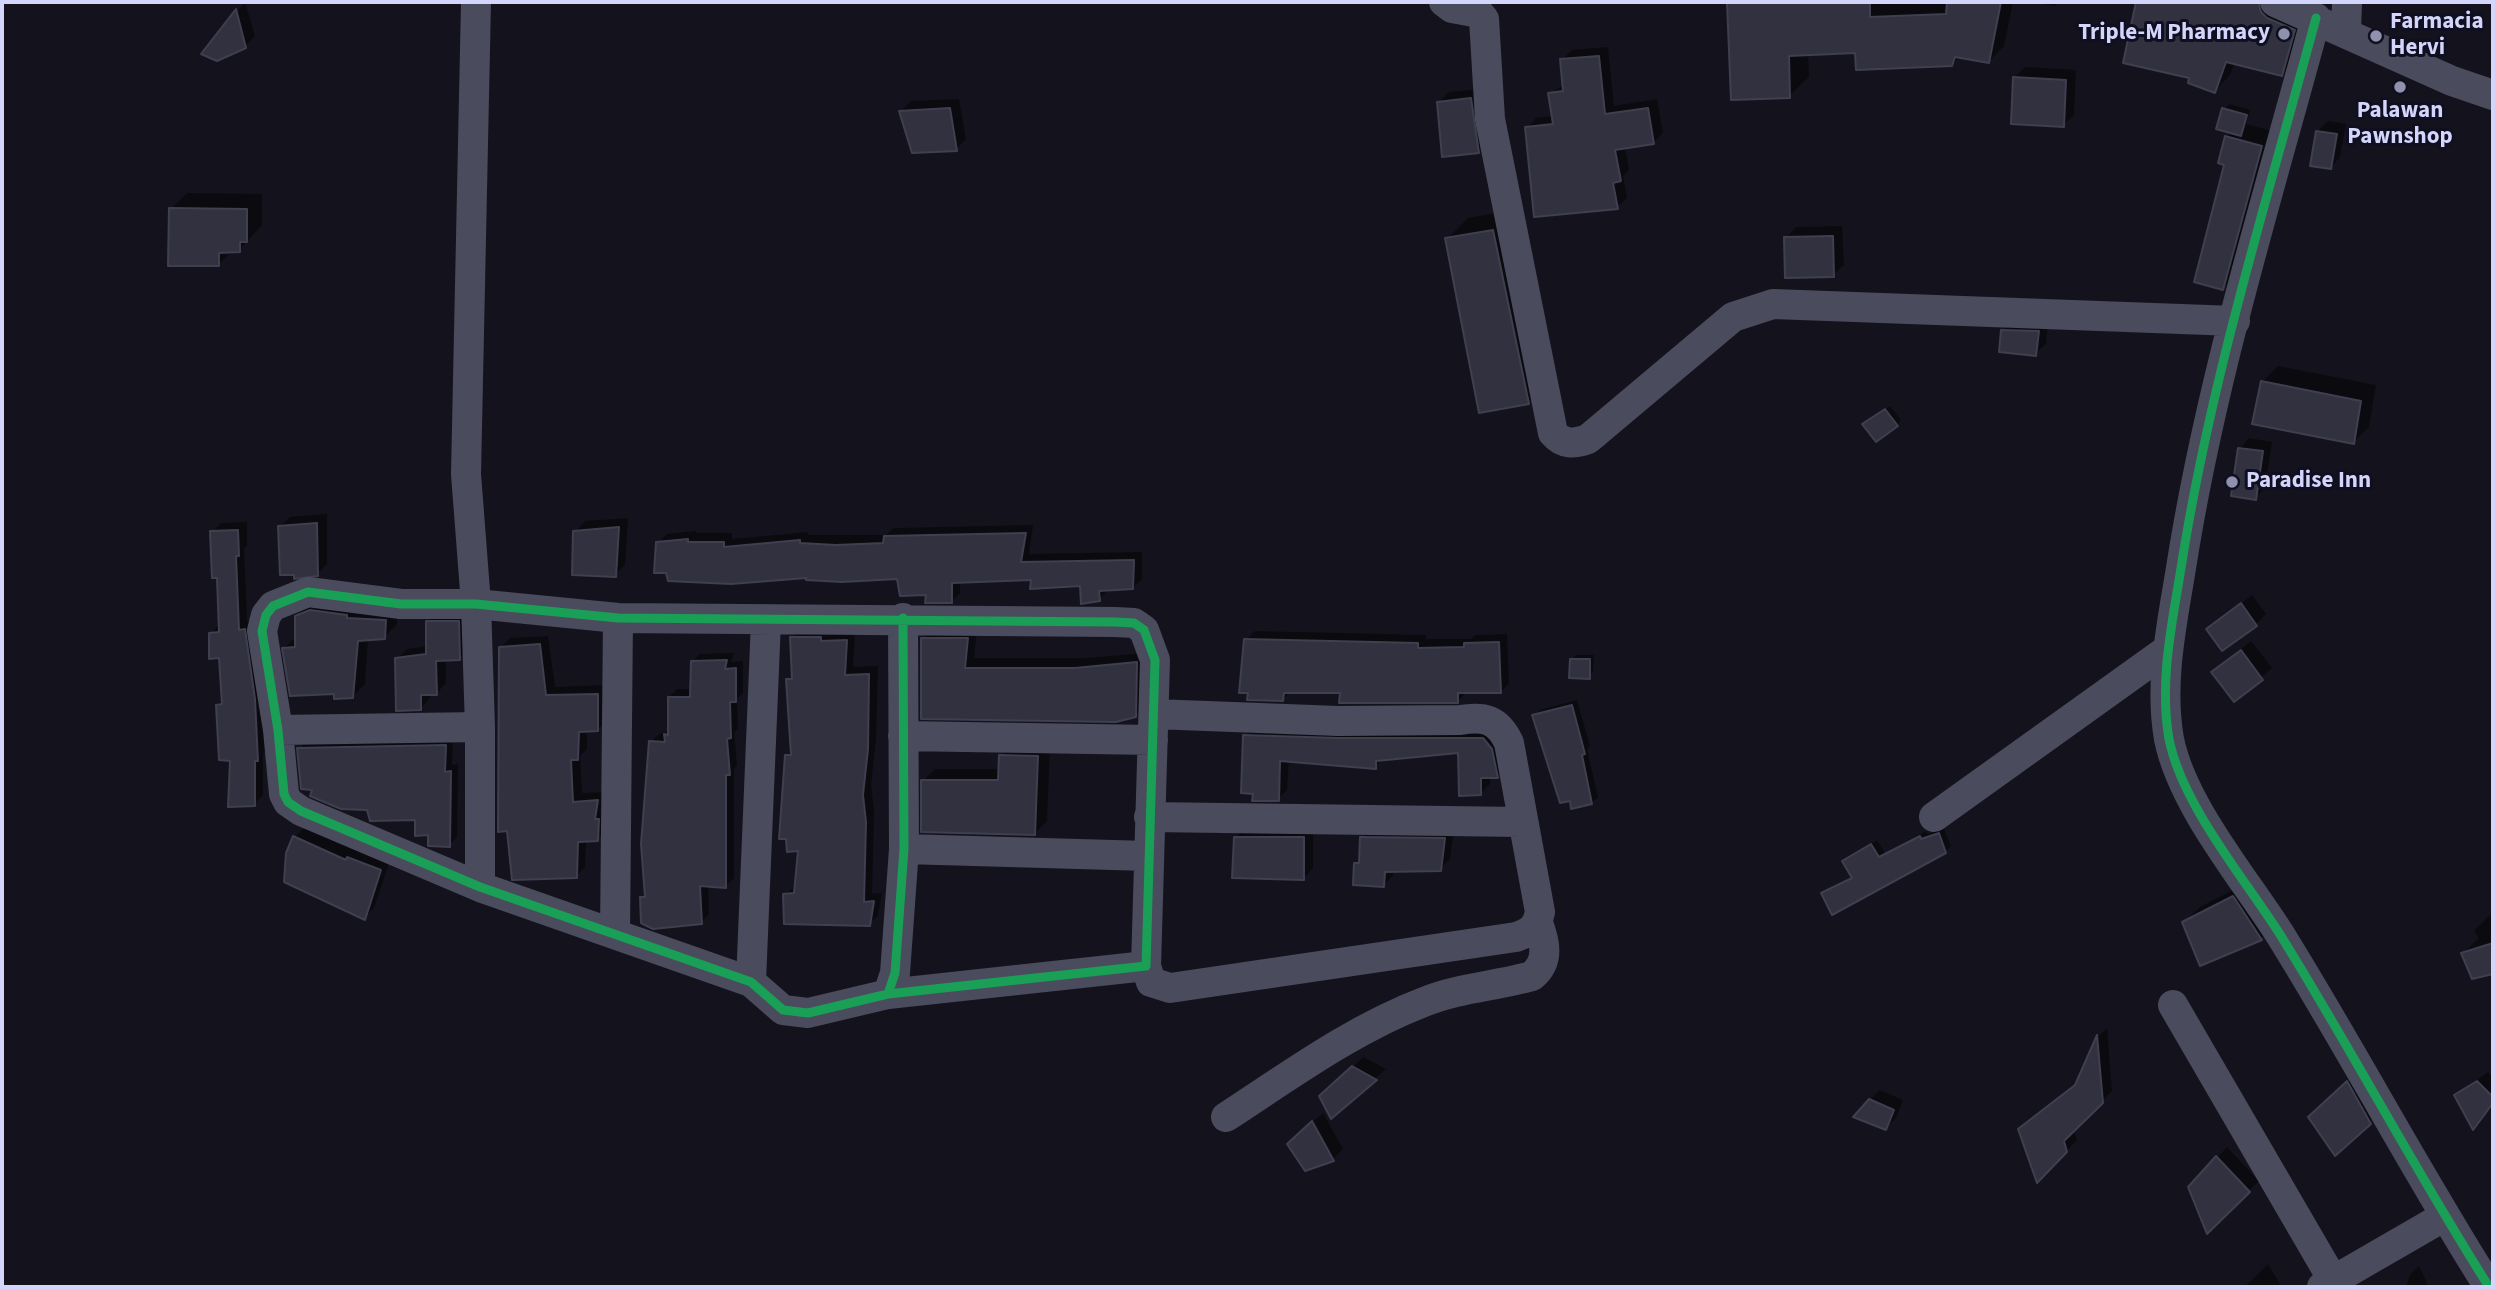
<!DOCTYPE html>
<style>
body{margin:0}
#map{position:relative;width:2495px;height:1289px;overflow:hidden;background:#14131d;font-family:"Source Sans 3",sans-serif}
canvas{display:block}
.frame{position:absolute;inset:0;border:4px solid #d3d5fb;pointer-events:none}
</style>
<div id="map">
<canvas width="2495" height="1289"></canvas>
<div class="frame"></div>
</div>
<script>
const g = document.querySelector('canvas').getContext('2d');
g.lineJoin = 'round';
function fill(path, color) {
  g.fillStyle = color;
  g.fill(path, 'evenodd');
}
function strokePath(path, color, width, dash) {
  g.strokeStyle = color;
  g.lineWidth = width;
  g.lineCap = dash ? 'butt' : 'round';
  g.setLineDash(dash || []);
  g.stroke(path);
}
function write(font, color, halo, rows, align = 'center') {
  g.font = font + ' "Source Sans 3",sans-serif';
  g.lineWidth = 6;
  g.setLineDash([]);
  g.textBaseline = 'middle';
  g.strokeStyle = halo;
  g.fillStyle = color;
  for (const [text, x, y, turn = 0] of rows) {
    g.save();
    g.translate(x, y);
    g.rotate((+turn || 0) * Math.PI / 180);
    g.textAlign = isNaN(turn) ? turn : align;
    if (halo) g.strokeText(text, 0, 0);
    g.fillText(text, 0, 0);
    g.restore();
  }
}
fill(new Path2D(`
 M245,2L255,36L245,46L203,53Z
 M1729,2H1828L1827,34L1808,52L1809,77L1789,96L1733,98Z
 M1841,2H2013L2004,46L1988,62L1960,56L1952,65L1857,51L1833,52Z
 M2031,2H2059L2055,6Z
 M2138,2H2285L2309,14L2297,58L2282,74L2235,62L2230,75L2215,91L2191,77L2125,62Z
 M1608,47L1614,106L1657,99L1663,133L1653,143L1625,147L1629,170L1623,176L1627,198L1617,207L1527,128L1536,118L1553,116L1550,94L1564,84L1562,60L1572,50Z
 M2025,67L2076,70L2074,115L2063,125L2014,78Z
 M1481,89L1488,142L1478,152L1439,102L1449,92Z
 M959,99L966,139L956,149L901,111L911,101Z
 M2229,104L2250,110L2246,124L2276,132L2237,273L2223,288L2227,137L2232,132L2224,109Z
 M2328,121L2346,124L2340,157L2330,168L2318,131Z
 M187,193L262,194V225L239,250L232,251L219,264L171,209Z
 M1513,210L1549,381L1528,402L1447,239L1468,218Z
 M1842,226L1844,265L1833,275L1786,238L1796,227Z
 M2013,320L2048,322L2046,344L2035,354L2003,331Z
 M2278,366L2376,385L2369,427L2353,442L2262,382Z
 M1890,406L1901,420L1897,425L1869,420Z
 M2249,438L2272,442L2265,488L2255,498L2239,449Z
 M327,514V564L317,574L279,527L290,517Z
 M628,518L625,565L615,575L579,576L575,532L585,521Z
 M247,522V546L244,548L247,622L253,621L266,750L263,754V795L254,804L218,705L223,700L220,656L211,634L220,624L219,576L212,532L221,523Z
 M1033,525L1029,554L1142,552V579L1133,588L1108,590L1099,599L1082,584L1032,578L960,581V593L952,601L899,578L807,576L658,543L667,534L696,531V533H732V539L808,532V535H886L894,528Z
 M2252,595L2266,614L2256,624L2208,629Z
 M309,605L397,608V625L384,637L368,638L365,684L353,696L336,692L284,648L297,636L296,617Z
 M438,612H469V648L459,658L446,659V683L436,694L430,693V698L420,709L397,659L407,649L428,646L427,622Z
 M933,628L977,629L974,658H1086L1147,653L1145,705L1135,716L923,717V639Z
 M801,629L855,632L853,667L878,666L876,739L871,785L874,812L872,894L882,893L878,916L869,924L784,895L796,886L800,850L786,756L792,750L788,680L794,674L792,638Z
 M1255,631L1426,635V639H1471L1475,635L1507,634L1509,683L1501,692H1467L1458,701L1342,691H1291L1282,700L1246,640Z
 M548,636L555,687L606,685L607,720L598,729H587V749L580,756L582,793L606,792L607,830L598,839L586,840L585,867L576,876L501,647L510,638Z
 M2251,641L2272,668L2234,700L2213,672Z
 M734,653L731,662L743,661V693L737,699L738,729L734,732L737,765L734,769V878L726,886L708,885L709,914L701,923L641,898L646,893L651,742L659,734L670,731L669,697L677,689H692V662L700,654Z
 M1576,655H1594L1593,672L1589,677L1572,659Z
 M1577,700L1590,746L1587,749L1598,797L1592,803L1534,716L1540,710Z
 M1255,726L1493,729L1506,767L1497,776H1490V784L1480,794L1459,752L1383,759L1375,767L1289,760L1287,790L1278,799L1245,736Z
 M453,738L452,765L458,764L457,837L449,845L429,834L417,818L369,808L315,788L299,749L307,741Z
 M1013,744H1050L1047,821L1035,833L923,781L935,769H1001V756Z
 M305,827L390,860L374,908L364,918L333,905L334,902L295,837Z
 M1246,827H1313V868L1303,879L1236,837Z
 M1371,829L1454,830L1450,859L1440,869L1393,870V875L1384,885L1356,864L1361,859V838Z
 M1944,829L1951,846L1945,852L1823,893L1853,876L1844,861L1877,840L1885,853L1926,831L1927,834Z
 M2249,882L2277,923L2261,938L2201,964L2184,922L2200,907Z
 M2493,912V972L2473,977L2463,953L2479,938L2474,931Z
 M2107,1028L2112,1091L2073,1130L2077,1140L2038,1180L2020,1129L2078,1082L2099,1036Z
 M1363,1057L1386,1069L1331,1116L1332,1086Z
 M2488,1072L2493,1078V1104L2473,1127L2456,1096Z
 M2357,1073L2380,1112L2370,1122L2320,1107Z
 M1880,1090L1903,1100L1896,1118L1886,1128L1870,1100Z
 M1323,1113L1343,1149L1333,1159L1306,1169L1299,1134Z
 M2227,1147L2259,1181L2208,1231L2190,1188Z
 M2268,1264L2282,1287H2244L2251,1281Z
 M2419,1266L2429,1287H2406L2410,1275Z`), '#0007');
const building = new Path2D(`
 M1727,2H1870V17L1946,14L1947,2H2001L1989,63L1955,57L1952,66L1856,70L1855,53L1789,56L1790,98L1731,100Z
 M2136,2H2258L2261,12L2267,18L2295,30L2282,76L2226,62L2215,93L2188,83L2189,78L2123,63Z
 M236,9L246,48L217,61L201,54Z
 M1599,56L1605,114L1648,108L1654,144L1615,150L1621,181L1613,183L1618,209L1534,217L1525,127L1553,124L1548,93L1563,91L1560,59Z
 M2013,77L2066,80L2064,127L2011,124Z
 M1471,98L1479,153L1442,157L1437,102Z
 M950,108L957,151L912,153L899,111Z
 M2222,108L2247,115L2241,136L2216,129Z
 M2316,131L2337,134L2331,169L2310,166Z
 M2225,136L2262,146L2223,290L2194,282L2224,165L2218,163Z
 M169,208L247,209V242H240V252L219,253V266H168Z
 M1493,230L1529,404L1479,413L1445,238Z
 M1833,236L1834,277L1785,278L1784,237Z
 M2001,330L2039,331L2036,356L1999,352Z
 M2261,381L2361,401L2354,444L2252,424Z
 M1885,409L1898,426L1876,442L1862,424Z
 M2238,448L2263,451L2256,500L2231,496Z
 M317,523L318,576L294,579V575H280L278,526Z
 M619,527L616,577L572,575L573,531Z
 M238,530L239,556H236L239,630L245,629L255,699L258,761H255V806L228,807L230,761L219,760L216,705L222,704L219,658L209,659V633L219,632L217,578H212L210,531Z
 M1026,533L1021,562L1134,560L1133,589L1099,591L1100,601L1081,604L1080,586L1030,589L1031,580L952,583V603H925L926,595L900,596L897,579L842,582L806,580V578L731,584L668,581L666,573H654L656,542L688,539V542H724V547L800,540V543L836,545L883,543L884,536Z
 M2241,603L2257,626L2222,651L2206,629Z
 M310,610L347,615V618L386,620L385,639L358,641L353,698L334,699V694L290,696L282,648L295,647V616Z
 M426,621H459L460,660L436,661L437,695H421V710L396,711L395,658L426,654Z
 M790,637H821V641L847,640L845,675L869,674L868,749L863,795L866,822L864,902L874,901L870,926L784,924L783,894L794,893L798,851L787,852L786,839H779L785,755H791L786,679H792Z
 M921,638H968L965,668H1075L1137,662L1136,717L1116,722L921,719Z
 M1244,639L1418,643V648L1464,647V643L1499,642L1501,693H1458V703H1339L1340,693H1284L1283,701L1247,700L1248,693H1239Z
 M540,644L546,695L598,694V731L579,732L578,760H571L573,802L598,800L595,819H599L598,841L578,842L577,878L512,880L507,831L498,832L499,647Z
 M2241,650L2263,680L2234,702L2211,672Z
 M1570,659H1590V679L1569,678Z
 M727,660L725,669L736,668V702H730L731,738L727,739L730,775H726V888L700,886L702,924L653,929L641,923L640,897H645L641,844L649,741L665,742L664,734L668,735V697H690L691,661Z
 M1572,705L1585,754L1582,755L1592,804L1571,809L1570,801L1560,803L1532,715Z
 M1243,735L1338,738H1483L1492,749L1498,778H1481V795L1459,796L1458,753L1376,761V769L1280,761L1279,801H1252L1253,794L1241,793Z
 M446,745L445,772L451,771L450,847L428,846V835L415,836V820L370,821L367,810L341,809L310,796L312,790L301,789L297,748Z
 M999,755L1038,756L1035,835L921,832V780H998Z
 M1939,833L1946,853L1832,915L1821,893L1852,878L1842,861L1871,844L1879,857L1920,836L1921,839Z
 M293,836L346,860L347,857L381,870L365,920L284,882L286,853Z
 M1234,837H1304V880L1232,878Z
 M1360,837L1445,838L1441,871L1385,872L1384,887L1353,885L1354,863H1359Z
 M2233,896L2262,940L2200,966L2182,922Z
 M2493,943V974L2472,979L2461,953Z
 M2097,1035L2103,1103L2064,1141L2067,1152L2037,1183L2018,1129L2075,1085Z
 M1352,1066L1377,1080L1331,1119L1319,1096Z
 M2347,1081L2371,1124L2335,1156L2308,1117Z
 M2477,1081L2493,1097V1103L2473,1130L2454,1095Z
 M1869,1099L1894,1110L1886,1130L1853,1117Z
 M1312,1121L1334,1161L1305,1171L1287,1144Z
 M2216,1156L2250,1192L2207,1234L2188,1187Z`);
fill(building, '#32313f');
strokePath(building, '#3f3f50', 2);
strokePath(new Path2D(`
 M476,2L466,474L476,604L480,727V887
 M1444,2L1452,8L1479,13L1484,19L1490,119L1553,433C1563,445 1574,444 1588,439L1733,317L1773,304L2235,321
 M2275,2L2452,81L2493,95
 M2316,18C2267,200 2210,382 2181,568C2172,624 2159,682 2169,739C2182,805 2245,879 2281,936C2353,1052 2416,1172 2489,1287
 M2346,32L2347,2
 M278,730L480,727
 M903,736L1153,740
 M1149,817L1521,822
 M1934,817L2167,650
 M904,849L1148,856
 M615,934L618,618
 M1146,966L1151,982L1170,988L1516,937C1531,932 1537,927 1540,912L1509,743C1498,719 1484,716 1460,720L1338,721L1154,714
 M751,982L766,621
 M888,994L1146,966L1155,660L1144,630L1134,623L1115,622L618,618L476,604H401L308,592L273,606L266,615L262,631L278,730L284,794L288,802L301,811L480,887L751,982L783,1010L808,1013L888,994L895,973L904,849L903,618
 M2173,1005L2337,1287
 M1226,1117C1289,1076 1353,1029 1424,1002C1458,988 1497,986 1532,976C1550,961 1545,942 1538,923
 M2322,1287L2445,1216`), '#4a4b5d', 30);
strokePath(new Path2D(`
 M2316,18C2267,200 2210,382 2181,568C2172,624 2159,682 2169,739C2182,805 2245,879 2281,936C2353,1052 2416,1172 2489,1287
 M888,994L1146,966L1155,660L1144,630L1134,623L1115,622L618,618L476,604H401L308,592L273,606L266,615L262,631L278,730L284,794L288,802L301,811L480,887L751,982L783,1010L808,1013L888,994L895,973L904,849L903,618`), '#1a9f57', 9);
for (const [x, y, r, color] of [
 [2284,34,7,"#9091ad"],
 [2376,36,7,"#9091ad"],
 [2400,87,7,"#9091ad"],
 [2232,482,7,"#9091ad"]
]) {
  const dot = new Path2D();
  dot.arc(x, y, r, 0, 2 * Math.PI);
  g.fillStyle = color;
  g.fill(dot);
  strokePath(dot, '#100f21', 2.5);
}
write('bold 23px', '#d3d5fb', '#100f21', [
 ["Farmacia",2390,23],
 ["Hervi",2390,49],
 ["Triple-M Pharmacy",2270,34,"right"],
 ["Palawan",2400,112,"center"],
 ["Pawnshop",2400,138,"center"],
 ["Paradise Inn",2246,482]
], 'left');
</script>
